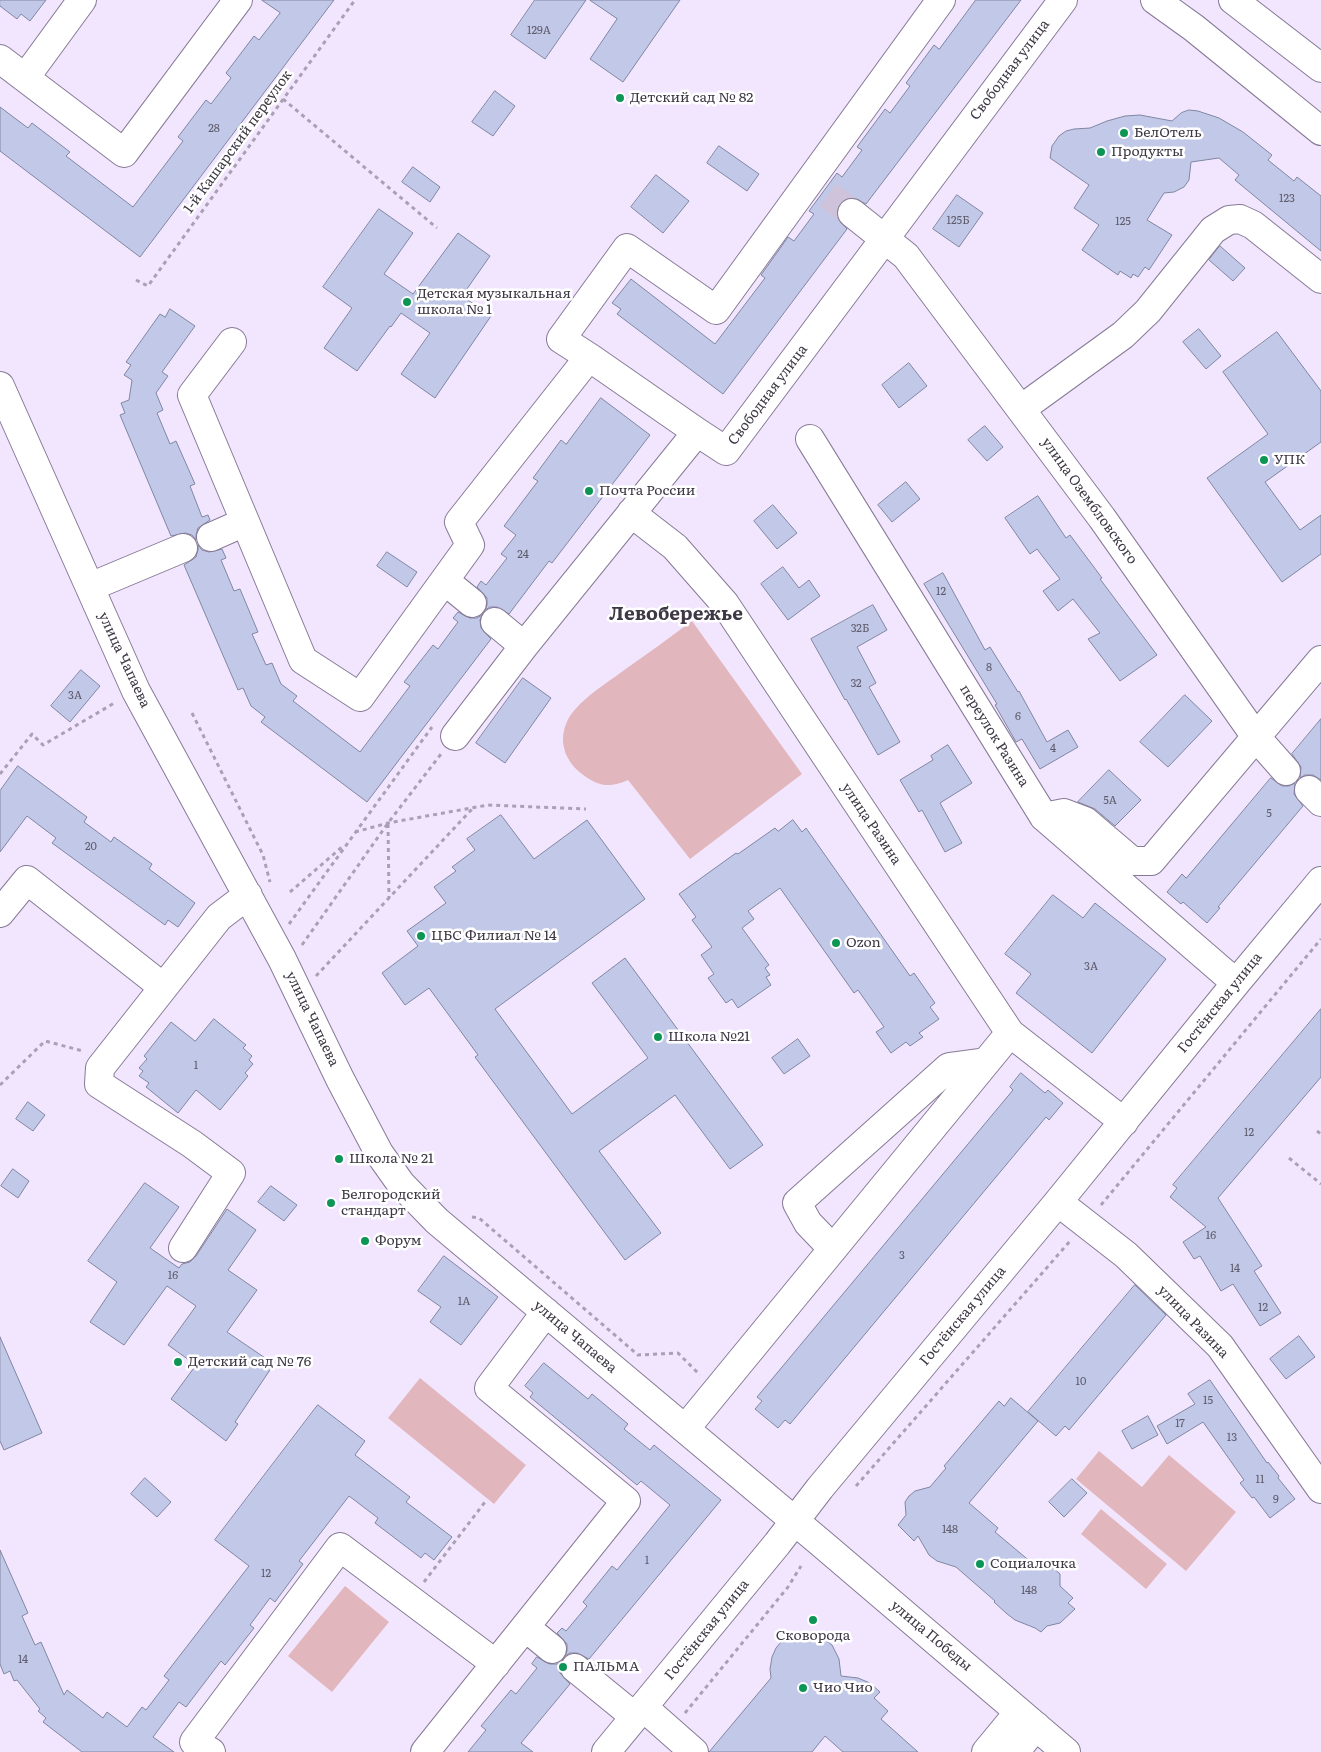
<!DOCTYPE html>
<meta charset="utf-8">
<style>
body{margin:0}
canvas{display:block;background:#f2e6ff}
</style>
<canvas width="1321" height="1752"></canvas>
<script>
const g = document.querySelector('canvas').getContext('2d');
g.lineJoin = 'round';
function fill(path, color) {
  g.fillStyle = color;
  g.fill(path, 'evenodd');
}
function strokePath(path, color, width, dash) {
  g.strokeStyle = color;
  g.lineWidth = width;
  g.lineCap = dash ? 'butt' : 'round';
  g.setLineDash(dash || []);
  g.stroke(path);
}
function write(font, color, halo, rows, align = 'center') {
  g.font = font + ' Literata,serif';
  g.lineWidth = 5;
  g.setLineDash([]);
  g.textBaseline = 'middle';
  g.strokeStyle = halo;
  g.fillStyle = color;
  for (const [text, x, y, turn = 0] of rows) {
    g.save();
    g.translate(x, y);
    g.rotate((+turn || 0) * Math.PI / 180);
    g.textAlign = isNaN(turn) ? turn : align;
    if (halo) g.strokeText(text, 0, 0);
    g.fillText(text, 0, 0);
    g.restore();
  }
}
fill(new Path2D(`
 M692,621L802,774L690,859L628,780C610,788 599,787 582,774C567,763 558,744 566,724C575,701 608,683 627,668C649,653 670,637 692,621Z
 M420,1378L526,1465L494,1504L388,1418Z
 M1099,1451L1142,1487L1169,1455L1236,1512L1186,1571L1076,1479Z
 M1101,1509L1167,1564L1146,1589L1081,1534Z
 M345,1586L389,1622L332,1692L288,1656Z`), '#e2b6bd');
const building = new Path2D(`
 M0,0H46L30,21L21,14L17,19L0,6Z
 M262,0H334L140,257L0,151V107L28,128L32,123L70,152L66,156L133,207L183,141L178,137L206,100L211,104L231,78L226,73L254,36L259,40L280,13Z
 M535,0H586L545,59L511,35Z
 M590,0H680L623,82L590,59L617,19Z
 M976,0H1021L866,204L854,198L846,199L840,204L837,211V218L847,229L723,394L617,314L621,309L612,303L631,279L715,344L765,278L761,275L781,247L788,237L794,241L814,214L809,211L837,173L842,177L862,150L857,147L885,109L890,113L910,86L906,83L934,45L939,49Z
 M495,91L515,106L493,136L472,122Z
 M1189,110L1198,111L1219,118L1243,132L1272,155L1268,160L1294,181L1297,177L1321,196V251L1235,180L1239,175L1219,158L1191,162L1189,180L1184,187L1174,192L1164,193L1147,220L1172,235L1149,270L1145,267L1138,277L1133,274L1131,278L1120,271L1118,275L1082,250L1099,225L1074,208L1089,185L1050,158L1052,146L1059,136L1066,131L1074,129L1090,128L1107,121L1125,116L1140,115L1172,121L1181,113Z
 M719,146L759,174L747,191L707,163Z
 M413,167L440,187L430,202L402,182Z
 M656,175L689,201L663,233L631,207Z
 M957,195L983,213L959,247L933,229Z
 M379,209L413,233L384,274L413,294L458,233L490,256L462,296L491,316L435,398L401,374L430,333L401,313L391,327L390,326L357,371L324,348L352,308L323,287Z
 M1220,246L1245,268L1233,281L1209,260Z
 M170,309L195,326L162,372L168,376L156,393L163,410L157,413L170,444L176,441L195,484L190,486L202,517L208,515L210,520L198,528L196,535V540L192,535L185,533L171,536L120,415L125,413L121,403L129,400L132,380L124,375L131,365L126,362L160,314L165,317Z
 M1199,329L1221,356L1206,369L1183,342Z
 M1277,332L1321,391V442L1265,482L1300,530L1321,515V554L1282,582L1207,478L1268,434L1223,372Z
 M909,363L927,386L899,408L882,385Z
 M601,398L650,435L552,563L549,561L509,614L497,607H490L485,610L487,605V598L477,587L481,581L486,585L507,558L501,554L516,535L504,526L538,481L533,478L561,440L566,444Z
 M985,426L1003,447L987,461L968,440Z
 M906,482L920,499L892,522L878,505Z
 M1038,496L1066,538L1070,535L1102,578L1100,579L1157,655L1120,681L1088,639L1100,633L1073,599L1058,611L1043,591L1060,579L1037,549L1030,554L1005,518Z
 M773,505L797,533L777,549L754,521Z
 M198,545L202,550L209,552L222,549L226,558L221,560L234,591L240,589L258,632L252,634L266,665L272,663L281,684L297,696L293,701L360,752L410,686L404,682L433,645L438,649L458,622L453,618L458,612L470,618H477L482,615L480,620L481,628L491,639L367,802L261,722L265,717L251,706L243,688L238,690L184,565L196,557L198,550Z
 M387,552L417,572L407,587L377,566Z
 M783,567L799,588L809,580L820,596L788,620L761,584Z
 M943,573L985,650L990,647L1018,692L1019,691L1047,742L1068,730L1078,747L1040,769L1022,739L1016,742L995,705L997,704L924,584Z
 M873,605L887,630L857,647L876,683L869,687L900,742L878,755L846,699L845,700L811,639Z
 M81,670L100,686L70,722L51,706Z
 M523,678L551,698L505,763L476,743Z
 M1185,695L1212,721L1168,767L1140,742Z
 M1321,719V780L1313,775H1305L1300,778L1301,767L1292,754Z
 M948,745L972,783L940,803L962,843L945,852L922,810L919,812L900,780L933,760L931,756Z
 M18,766L87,817L84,822L111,842L114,837L152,864L149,869L195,903L178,927L168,920L165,925L100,878L52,843L56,838L27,816L0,852V791Z
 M1109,770L1141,800L1115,826L1095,809L1078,802Z
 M1271,778L1282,786H1289L1295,783L1294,794L1303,806L1218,907L1220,908L1207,923L1183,902L1181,904L1167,892L1182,874L1186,878Z
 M501,815L534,859L587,820L645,899L495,1009L572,1114L648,1058L592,983L625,958L763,1145L730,1169L675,1095L599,1151L661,1233L625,1260L475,1057L478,1055L429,988L405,1005L382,973L418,946L407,931L446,903L434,887L456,871L452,867L475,850L467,839Z
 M793,820L802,832L806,828L910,976L914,973L935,1003L930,1007L939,1019L919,1033L923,1037L910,1046L906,1042L891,1053L876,1032L884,1027L858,990L854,993L780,888L748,911L754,919L742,928L769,965L765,968L770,975L766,977L771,985L738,1008L732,999L726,1003L708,978L714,974L701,955L712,947L692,920L696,917L679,894L736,853L738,854L775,828L778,831Z
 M1053,895L1083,918L1095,903L1166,959L1092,1053L1016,993L1031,974L1005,954Z
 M1321,1009V1077L1218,1198L1262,1266L1254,1271L1281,1313L1260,1326L1233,1284L1221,1291L1200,1256L1194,1259L1183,1242L1206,1227L1170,1197L1177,1188L1173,1185Z
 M214,1019L246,1045L243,1048L252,1056L249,1060L253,1064L245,1073L248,1076L220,1110L196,1090L178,1113L146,1087L149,1083L139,1076L143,1071L139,1068L147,1059L144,1056L171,1022L195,1041Z
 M798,1039L810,1056L784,1074L772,1058Z
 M1021,1073L1045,1093L1048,1090L1063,1103L1049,1120L1046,1117L790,1424L785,1420L778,1428L755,1409L762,1401L757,1397L1013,1090L1010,1087Z
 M28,1102L45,1115L33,1131L16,1119Z
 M13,1169L29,1181L18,1198L1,1186Z
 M145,1183L179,1207L150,1248L179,1268L182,1264L190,1262L196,1256L227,1209L256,1230L228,1270L257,1290L227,1332L274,1364L235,1422L238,1424L226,1441L171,1399L196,1365L168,1345L196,1306L167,1286L124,1345L90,1322L117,1282L88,1261Z
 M271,1186L297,1205L284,1221L258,1202Z
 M444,1256L498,1297L461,1345L430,1322L441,1307L418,1291Z
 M1135,1285L1166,1315L1069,1430L1065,1426L1056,1436L1028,1412Z
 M1299,1336L1315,1357L1286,1379L1270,1359Z
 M0,1337L42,1433L4,1450L0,1441Z
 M544,1363L588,1399L592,1394L628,1424L624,1429L650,1450L654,1445L721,1500L589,1659L577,1653H570L565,1656L567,1651V1644L557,1633L562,1628L566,1631L587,1606L583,1602L612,1566L617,1570L670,1505L641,1481L637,1485L530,1397L533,1393L525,1386Z
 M1210,1380L1267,1463L1268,1462L1279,1476L1278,1478L1295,1499L1270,1518L1254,1497L1252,1498L1240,1483L1244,1480L1203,1422L1167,1444L1157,1426L1195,1404L1188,1394Z
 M1011,1398L1038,1421L969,1503L998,1528L995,1532L1038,1568L1051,1566L1060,1574V1586L1073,1598L1068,1603L1075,1609L1060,1623L1047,1626L1041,1632L1035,1628L1015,1620L1006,1613L994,1602L995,1601L956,1567L937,1561L929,1555L918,1536L914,1541L898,1525L906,1515L905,1502L909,1496L915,1491L930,1487L946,1468L944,1466L999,1401L1004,1406Z
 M318,1405L365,1441L355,1455L410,1497L406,1502L452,1537L434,1560L425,1553L421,1558L375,1523L378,1518L349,1496L299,1561L303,1564L275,1602L270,1598L250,1625L254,1628L225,1665L221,1661L186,1707L179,1702L153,1737L174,1752H82L43,1722L46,1718L38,1711L40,1709L17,1680L14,1681L10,1671L4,1674L0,1664V1550L28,1613L22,1616L35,1645L41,1642L64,1695L67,1690L103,1718L107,1712L127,1727L142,1707L146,1710L169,1680L164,1676L249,1566L215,1540Z
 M1148,1416L1158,1435L1132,1449L1122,1431Z
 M145,1478L171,1502L157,1517L131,1494Z
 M1072,1479L1087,1493L1064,1517L1049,1502Z
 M808,1633L821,1637L832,1645L839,1659L841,1676L858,1678L870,1683L880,1692L874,1698L888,1711L881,1719L918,1752H843L825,1736L812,1752H709L771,1678L770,1669L772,1657L776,1648L781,1642L792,1636Z
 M537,1657L550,1664H557L562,1661L560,1666V1673L570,1684L521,1743L533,1752H468L486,1730L481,1726L511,1690L516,1694L537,1668L532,1664Z`);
fill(building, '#c2c8e7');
strokePath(building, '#8086a2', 1);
strokePath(new Path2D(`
 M828,195L852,213`), '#cec3da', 28, [28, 14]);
const minor = new Path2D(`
 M1155,0L1194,28L1321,131
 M0,59L124,153L238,0
 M25,78L82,0
 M852,213L906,256L1102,518L1256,737L1286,771
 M232,342L192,395L303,660L360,697L470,545L459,522L589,357L561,339L627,248L716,310L941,0
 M589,357L697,432
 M0,386L136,691L282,959L340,1079L379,1153L401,1184L437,1221L821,1543L1066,1752
 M1021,409L1123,335L1148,311L1213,230L1229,220L1240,219L1253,225L1321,279
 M810,439L1044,817L1236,983
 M631,513L675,547L725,604L1010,1033L1124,1122
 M211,537L245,522
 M445,581L472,603
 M90,587L183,548
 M495,622L524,646
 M455,736L524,646L697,432L726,451L1063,0
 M1309,790L1321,802
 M1044,817L1064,813L1085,821L1132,861H1151L1321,660
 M0,913L27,880L163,987
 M1058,1202L1126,1255L1220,1346L1321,1489
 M183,1248L231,1173L192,1144L99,1084L100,1068L219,917L248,895
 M833,1249L808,1223L797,1203L949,1067L986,1062
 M685,1429L1010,1033
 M525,1627L552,1649
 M575,1668L635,1717
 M643,1707L694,1752
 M211,1752L194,1742L340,1547L496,1664
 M425,1752L626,1501L489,1388L546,1312
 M606,1752L777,1544L820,1488L1058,1202L1236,983L1321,881
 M986,1752L1019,1712
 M1015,1752L1036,1726`);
const major = new Path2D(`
 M1233,0L1321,68`);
strokePath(minor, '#877a96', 30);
strokePath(major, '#877a96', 30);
strokePath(new Path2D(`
 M283,99L437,228
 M136,280L148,286L355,0
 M192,713L263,855L270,882
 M0,774L32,734L43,745L116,702
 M388,824L389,898
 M355,832L388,823L488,805L586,809
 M290,892L342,847
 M289,924L432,727
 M302,945L388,823L441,754
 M316,976L473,808
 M0,1085L45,1041L83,1051
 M1317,1131L1321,1134
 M1289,1158L1321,1184
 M1101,1205L1321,939
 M472,1217L479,1218L638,1355L678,1353L700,1375
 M856,1486L1071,1240
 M424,1582L485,1502
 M685,1713L788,1587L801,1566`), '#aaa0b4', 3, [4, 4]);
strokePath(minor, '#fff', 28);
strokePath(major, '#fff', 28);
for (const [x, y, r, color] of [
 [620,98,5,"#0d9555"],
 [1124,133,5,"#0d9555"],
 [1101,152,5,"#0d9555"],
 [407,302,5,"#0d9555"],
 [1264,460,5,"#0d9555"],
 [589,491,5,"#0d9555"],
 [421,936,5,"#0d9555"],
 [836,943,5,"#0d9555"],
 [658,1037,5,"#0d9555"],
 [339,1159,5,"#0d9555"],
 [331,1203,5,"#0d9555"],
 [365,1241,5,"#0d9555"],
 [178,1362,5,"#0d9555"],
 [980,1564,5,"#0d9555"],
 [813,1620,5,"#0d9555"],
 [563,1667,5,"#0d9555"],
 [803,1688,5,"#0d9555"]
]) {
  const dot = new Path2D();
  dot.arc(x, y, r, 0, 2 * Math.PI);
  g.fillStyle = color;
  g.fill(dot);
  strokePath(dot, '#fff', 2);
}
write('11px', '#5f5c6d', null, [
 ["129А",539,31],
 ["28",214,129],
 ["123",1287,199],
 ["125Б",958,221],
 ["125",1123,222],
 ["24",523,555],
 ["12",941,592],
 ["32Б",860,629],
 ["8",989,668],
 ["32",856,684],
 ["3А",75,696],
 ["6",1018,717],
 ["4",1053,749],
 ["5А",1110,801],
 ["5",1269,814],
 ["20",91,847],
 ["3А",1091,967],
 ["1",196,1066],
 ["12",1249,1133],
 ["16",1211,1236],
 ["3",902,1256],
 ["14",1235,1269],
 ["16",173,1276],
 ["1А",464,1302],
 ["12",1263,1308],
 ["10",1081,1382],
 ["15",1208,1401],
 ["17",1180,1424],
 ["13",1232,1438],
 ["11",1260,1480],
 ["9",1276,1500],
 ["148",950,1530],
 ["1",647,1561],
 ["12",266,1574],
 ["148",1029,1591],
 ["14",23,1660]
]);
write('14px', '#3e3844', '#fff', [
 ["Свободная улица",1010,70,-53],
 ["1-й Кашарский переулок",238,142,-54],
 ["Свободная улица",768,395,-53],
 ["улица Озембловского",1089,501,54],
 ["улица Чапаева",124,660,65],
 ["переулок Разина",994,736,58],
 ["улица Разина",871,824,56],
 ["Гостёнская улица",1220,1003,-51],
 ["улица Чапаева",312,1019,64],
 ["Гостёнская улица",963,1316,-50],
 ["улица Разина",1193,1322,46],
 ["улица Чапаева",575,1337,40],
 ["Гостёнская улица",707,1630,-51],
 ["улица Победы",931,1636,40]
]);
write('14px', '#3e3844', '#fff', [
 ["Детский сад № 82",630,98],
 ["БелОтель",1134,133],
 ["Продукты",1111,152],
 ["Детская музыкальная",417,294],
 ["школа № 1",417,310],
 ["УПК",1274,460],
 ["Почта России",599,491],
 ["ЦБС Филиал № 14",431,936],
 ["Ozon",846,943],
 ["Школа №21",668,1037],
 ["Школа № 21",349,1159],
 ["Белгородский",341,1195],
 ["стандарт",341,1211],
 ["Форум",375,1241],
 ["Детский сад № 76",188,1362],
 ["Социалочка",990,1564],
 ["Сковорода",813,1636,"center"],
 ["ПАЛЬМА",573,1667],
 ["Чио Чио",813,1688]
], 'left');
write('bold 19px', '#3e3844', '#fff', [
 ["Левобережье",676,614]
]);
</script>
